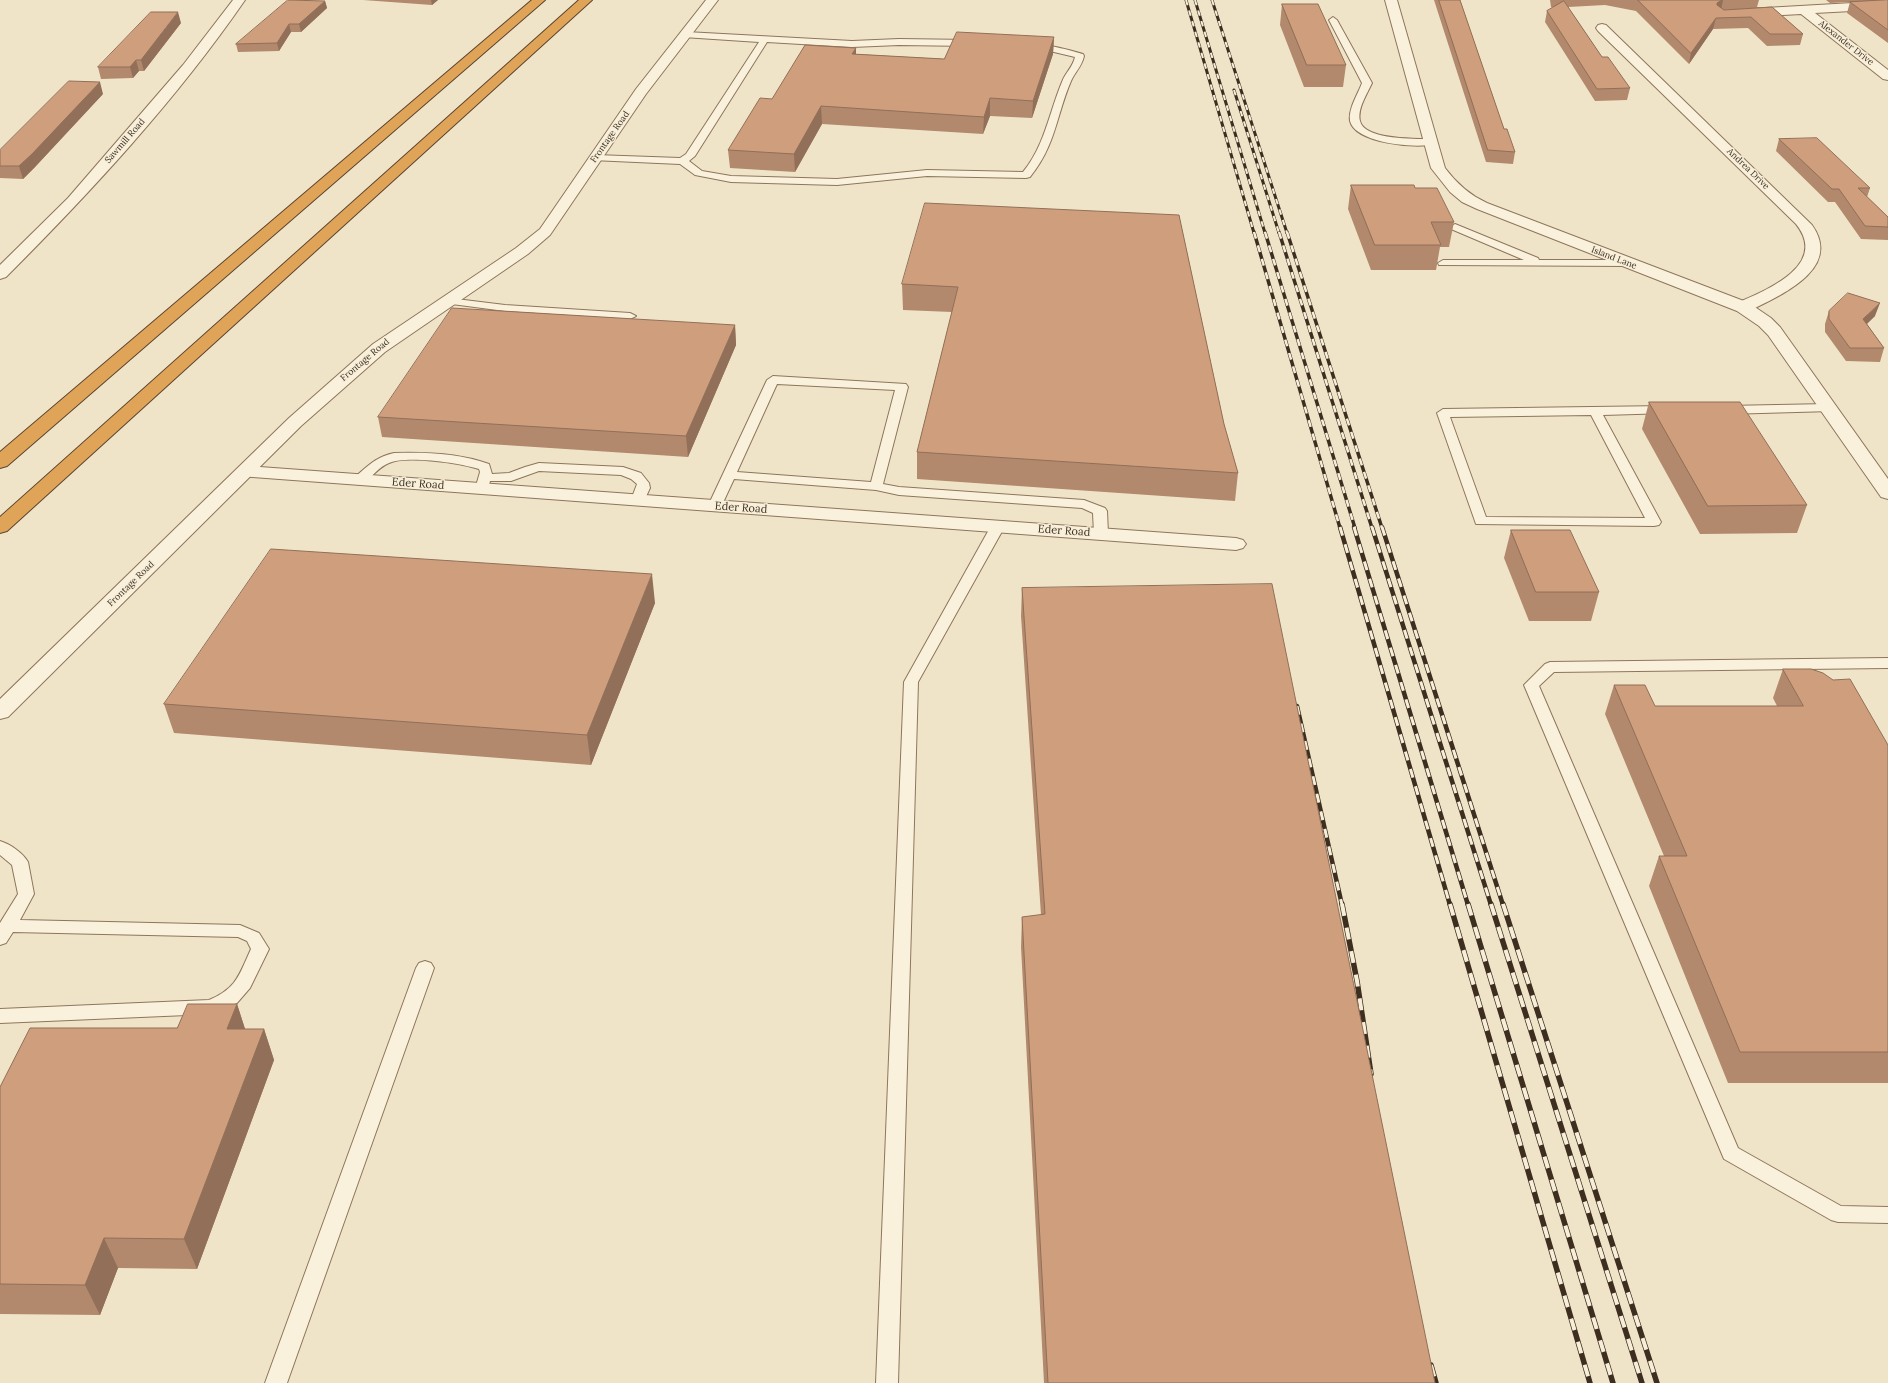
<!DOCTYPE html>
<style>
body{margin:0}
canvas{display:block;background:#f0e4c8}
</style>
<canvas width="1888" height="1383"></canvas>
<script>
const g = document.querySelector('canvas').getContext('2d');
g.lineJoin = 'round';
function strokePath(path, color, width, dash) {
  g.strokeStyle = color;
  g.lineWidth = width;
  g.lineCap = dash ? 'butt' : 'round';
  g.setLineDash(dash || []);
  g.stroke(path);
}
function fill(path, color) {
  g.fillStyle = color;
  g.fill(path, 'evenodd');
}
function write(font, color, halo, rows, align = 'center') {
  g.font = font + ' Lora,serif';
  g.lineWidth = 3;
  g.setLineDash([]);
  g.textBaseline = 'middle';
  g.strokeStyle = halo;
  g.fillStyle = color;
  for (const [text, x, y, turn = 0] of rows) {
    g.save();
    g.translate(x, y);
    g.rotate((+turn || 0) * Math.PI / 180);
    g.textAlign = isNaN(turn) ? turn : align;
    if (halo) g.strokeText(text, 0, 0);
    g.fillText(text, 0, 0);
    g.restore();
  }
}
const service = new Path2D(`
 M1333,17L1337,20L1372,83C1367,94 1357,109 1360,121C1364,140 1416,139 1431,139L1434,140L1436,142L1434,144C1416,149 1355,143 1350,121C1348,109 1358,94 1362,83L1329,20Z
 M686,32L852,41L899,39L971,40L975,43L971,46L899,45L852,47L767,42L695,156L689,161L702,171L731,176L837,179L927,170L1023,172C1045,145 1049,113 1062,82C1065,73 1073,67 1075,57L1054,52L1033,51L1029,48C1038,40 1072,51 1083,54L1084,56C1082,66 1075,72 1071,81C1056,116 1056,145 1030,177L1026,178L927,176L837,185L731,182L695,175L680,164L592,160L590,158L592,156L595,155L680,158L686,154L759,42L683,37V33Z
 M1455,224L1538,258L1539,260H1627L1632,263L1627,266L1439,265L1438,263L1443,260H1524L1451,229L1450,227Z
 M448,298L505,305L630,313L636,316L630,319L505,311L444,303L442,301L444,299Z
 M773,376L906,384L908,387L883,484L899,487L1084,500L1105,508L1107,511L1108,534L1106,537H1096L1094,534L1093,513L1082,508L899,495L876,490L734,479L720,509H710L708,506L767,380ZM777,384L895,390L871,482L737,472Z
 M1828,404L1832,405L1834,408L1832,411L1726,414L1720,410L1726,406Z
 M1666,406L1672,410L1670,413L1603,415L1661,522L1659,525L1654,526L1476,524L1437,413L1443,409ZM1591,415L1645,518L1486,517L1450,417Z
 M394,453C425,452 459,453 489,464L492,474L509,473L525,467L539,463L623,467L641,473L649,483L650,488L643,503H633L631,500L637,484L631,479L621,475L539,471L511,481H490L488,489H478L476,486L480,472L479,469C461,463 406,455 389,463C379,467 372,476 365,483H355L354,480L355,477C369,465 376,457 394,453Z
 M998,522L1003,523L1005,526L918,682L898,1383H876L904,682L991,526L993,523Z
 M1888,658V668L1554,672L1539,686L1738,1148L1841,1206L1888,1207V1223L1838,1222L1831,1220L1724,1159L1524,685L1545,664L1550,662Z
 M0,841C10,844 23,853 28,862L34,894L20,920L240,925L259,933L269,949L250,988L237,1003L211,1014L0,1023V1009L209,1000C237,988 239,975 251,949L247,941L238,937L13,932L6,943L0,945V923L18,894L12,865L0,855Z
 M425,961L431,963L434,968L287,1383H265L416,968L419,963Z`);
const minor = new Path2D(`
 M233,0H245C177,99 91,192 6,277L0,279V265L68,198L183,65Z
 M1888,1V9L1815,13L1888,70V80L1883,79L1801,14L1747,17L1741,13L1747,9Z
 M1602,24L1606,25L1812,225C1843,269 1781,295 1749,311L1743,312L1737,311L1735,307L1737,303C1767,290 1829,265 1796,224L1598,31L1596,28L1598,25Z
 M246,466L1236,538L1243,540L1246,544L1243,548L1236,550L239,476L237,472L239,468Z`);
const tertiary = new Path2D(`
 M706,0H718L646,94L550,235L528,254L385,352L301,426L8,717L0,719V699L289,418L373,344L516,248L540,229L636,89Z
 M1385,0H1397L1445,168C1457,184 1470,195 1487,203L1749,303L1771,318L1780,327L1888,479V499L1881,497L1768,335L1759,326L1737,311L1477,209L1462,202L1450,192L1431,168Z`);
const motorway = new Path2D(`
 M532,0H545L7,466L0,468V452Z
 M579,0H592L7,531L0,533V517Z`);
strokePath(service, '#8d765c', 2);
strokePath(minor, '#8d765c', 2);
strokePath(tertiary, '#8d765c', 2);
strokePath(motorway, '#5b4430', 2);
fill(service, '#faf1dc');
fill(minor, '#faf1dc');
fill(tertiary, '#faf1dc');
fill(motorway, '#e0a458');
const railFar3 = new Path2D(`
 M1186,0L1254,233
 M1195,0L1265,233
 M1212,0L1287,233
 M1234,90L1279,233`);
const railFar2 = new Path2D(`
 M1254,232L1340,528
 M1265,232L1355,528
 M1279,232L1372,528
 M1287,232L1382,528`);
const railFar1 = new Path2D(`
 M1340,527L1450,905
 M1354,527L1468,905
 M1372,527L1491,905
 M1382,527L1503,905
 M1297,706L1342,905`);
const rail = new Path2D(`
 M1342,904L1357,981L1371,1074
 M1450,904L1590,1383
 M1468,904L1613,1383
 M1491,904L1642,1383
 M1503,904L1657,1383
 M1431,1365L1436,1383`);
strokePath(railFar3, '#3d2e20', 3);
strokePath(railFar2, '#3d2e20', 3.5);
strokePath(railFar1, '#3d2e20', 4.5);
strokePath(rail, '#3d2e20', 5.5);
strokePath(railFar3, '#f7eed8', 2, [5.5]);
strokePath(railFar2, '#f7eed8', 2.5, [7]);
strokePath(railFar1, '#f7eed8', 3, [9]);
strokePath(rail, '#f7eed8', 4, [12]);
fill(new Path2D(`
 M363,0H438L432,5Z
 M1434,0H1460L1504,129L1515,152L1513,164L1486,162Z
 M1550,0H1759L1757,7H1772L1803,34L1800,45L1767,46L1748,28L1713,29L1689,64L1636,11L1605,5L1568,7L1602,57L1630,88L1627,100L1595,101L1545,22L1547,11L1554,7H1551Z
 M1826,0H1887L1830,3Z
 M1888,0V43L1847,13L1850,2Z
 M325,1L327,8L301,32H291L279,51L238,52L236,44Z
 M1282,4L1346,65L1343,87H1304L1280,25Z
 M181,23L144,71H139L133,78L101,79L98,67Z
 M1054,37L1053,54L1032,118L990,116L983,134L822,124L795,172L730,168L728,150L772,99L856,48V54L944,59Z
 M103,94L35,167L23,179L0,178V150Z
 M1779,139L1870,188L1867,197L1888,217V240L1861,239L1835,202H1828L1776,151Z
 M1351,185L1415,188L1454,222L1449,247H1440L1436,270H1371L1348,209Z
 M1179,215L1224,424L1238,473L1235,501L917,479V452L952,312L903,310L902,284Z
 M1829,311L1875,316L1867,324L1884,348L1880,362L1846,361L1825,332V324Z
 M735,325L736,345L688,457L382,437L378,417Z
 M1649,402L1807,505L1797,533L1700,534L1642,429Z
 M1511,530L1599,592L1591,621H1529L1504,558Z
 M1022,588L1435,1383H1044L1021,947L1022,917L1041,915L1021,616Z
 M655,603L591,765L174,733L164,704Z
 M1783,669L1888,745V1083H1728L1649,886L1659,856H1664L1605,714L1614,685L1655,706H1777L1773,698Z
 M237,1004L245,1029H264L274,1060L197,1269L118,1268L100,1315L0,1314V1087L177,1028Z`), '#b2896c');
fill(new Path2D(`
 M431,0H438L432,5Z
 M1722,0H1723L1721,10L1714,14L1717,3Z
 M325,1L327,8L301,32L299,24Z
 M178,12L181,23L144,71L141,60Z
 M1716,18L1713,29L1689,64L1691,53Z
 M289,24L291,32L279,51L277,43Z
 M1054,37L1053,54L1032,118L1033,101Z
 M856,48V65L852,54Z
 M136,60L139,71L133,78L130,67Z
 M100,82L103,94L35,167L23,179L19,166Z
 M990,98V116L983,134L984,117Z
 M821,106L822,124L795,172L794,154Z
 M1880,303L1875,316L1858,332L1863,319Z
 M735,325L736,345L688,457L686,436Z
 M652,574L655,603L591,765L587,735Z
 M237,1004L247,1035L227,1029Z
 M264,1029L274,1060L197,1269L184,1239Z
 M104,1238L118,1268L100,1315L85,1285Z`), '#916f58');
const building = new Path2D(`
 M288,0L325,1L299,24H289L277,43L236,44Z
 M1439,0H1460L1504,129H1507L1515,152L1488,150Z
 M1638,0H1722L1717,3V5L1724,10L1772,7L1803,34H1770L1751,17L1716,18L1691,53Z
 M1888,0V30L1850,2Z
 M1564,1L1602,57H1608L1630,88L1597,89L1547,11Z
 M1282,4H1318L1346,65H1307Z
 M151,12H178L141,60H136L130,67H98Z
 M957,32L1054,37L1033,101L990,98L984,117L821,106L794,154L728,150L760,98L772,99L805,45L856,48L852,54L944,59Z
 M69,81L100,82L32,154L19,166H0V150Z
 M1817,138L1870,188H1858L1888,217V227L1865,226L1839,189H1832L1779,139Z
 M1351,185H1414L1415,188H1437L1454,222H1431L1441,245H1375Z
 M925,203L1179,215L1224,424L1238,473L917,452L958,287L902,284Z
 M1848,293L1880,303L1863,319L1884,348H1850L1829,319V311Z
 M452,308L735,325L686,436L378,417Z
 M1649,402H1740L1807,505L1708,506Z
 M1511,530H1570L1599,592H1536Z
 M271,549L652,574L587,735L164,704Z
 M1272,584L1435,1383H1048L1022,917L1045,914L1022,588Z
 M1783,669H1811L1823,673L1833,680L1850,679L1888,745V1052H1740L1659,856H1687L1614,685H1645L1655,706H1803Z
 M188,1004H237L227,1029H264L184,1239L104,1238L85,1285L0,1284V1087L30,1028H177Z`);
fill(building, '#cf9f7d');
strokePath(building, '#916f58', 1);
write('9px', '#3d2e20', '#f7eed8', [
 ["Alexander Drive",1846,43,38],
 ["Frontage Road",610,137,-55],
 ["Sawmill Road",125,141,-49],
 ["Andrea Drive",1748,169,44],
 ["Island Lane",1614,258,21],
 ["Frontage Road",365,360,-40],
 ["Frontage Road",131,584,-44]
]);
write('11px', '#3d2e20', '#f7eed8', [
 ["Eder Road",418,484,4],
 ["Eder Road",741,508,4],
 ["Eder Road",1064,531,4]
]);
</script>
